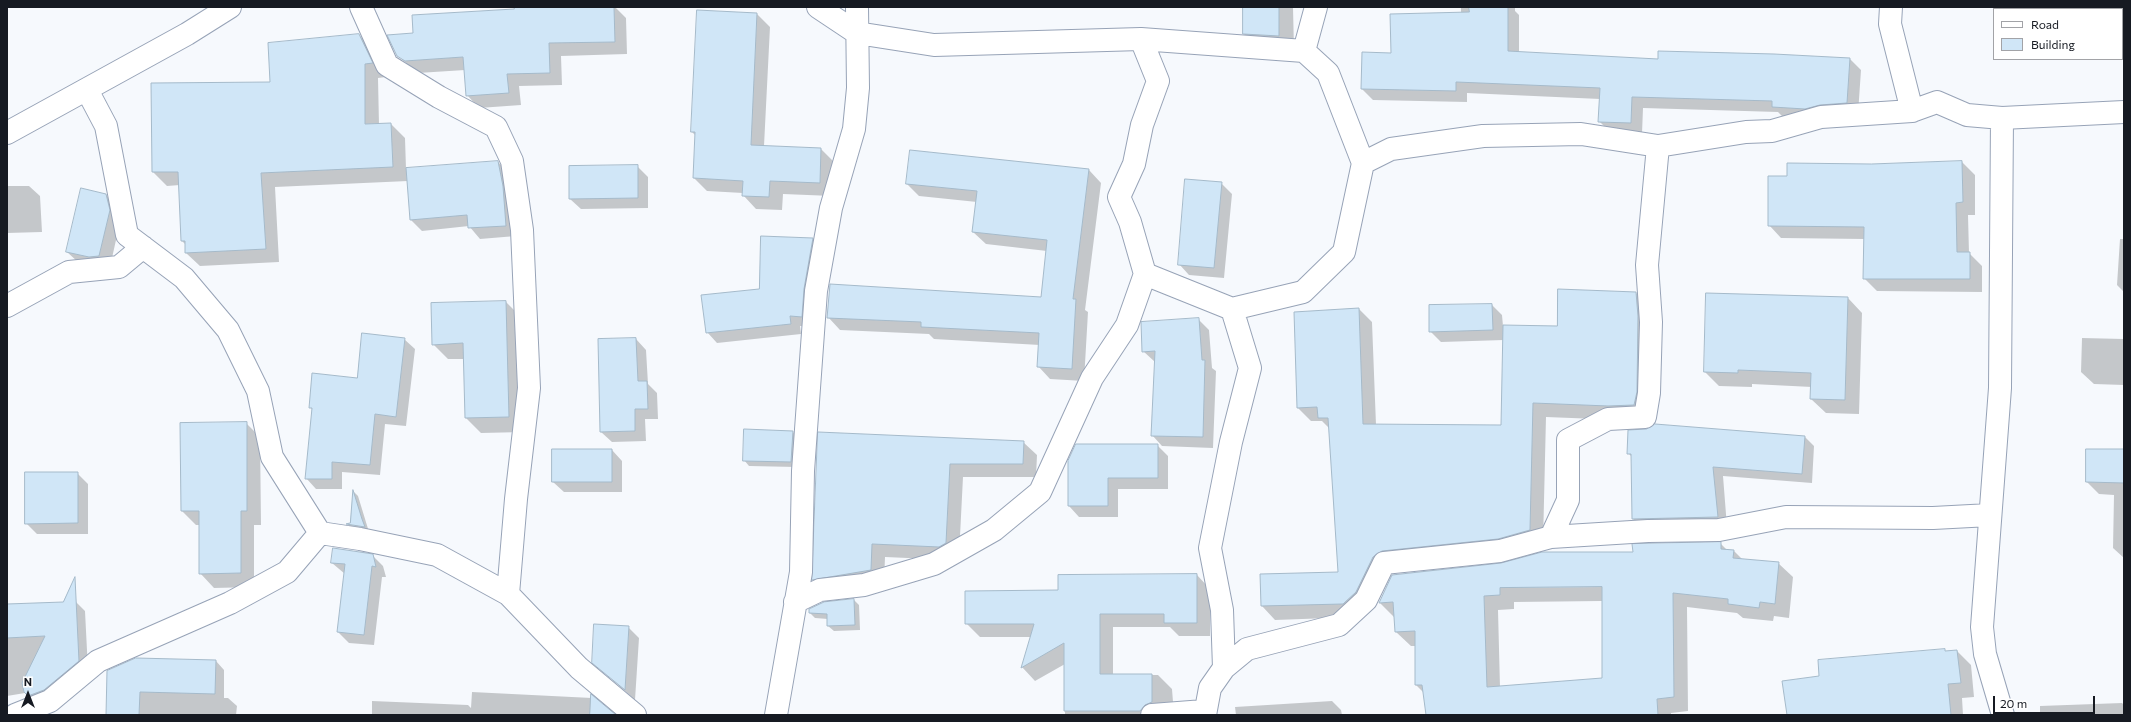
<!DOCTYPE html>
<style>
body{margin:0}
#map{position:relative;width:2131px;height:722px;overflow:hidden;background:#f6f9fd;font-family:Commissioner,sans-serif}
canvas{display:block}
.frame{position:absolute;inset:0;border:8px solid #161a22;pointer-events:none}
.legend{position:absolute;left:1993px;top:8px;width:130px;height:52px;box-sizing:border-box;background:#fff;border:1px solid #a2a3a7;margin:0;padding:5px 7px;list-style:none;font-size:12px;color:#161a22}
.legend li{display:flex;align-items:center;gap:8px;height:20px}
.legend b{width:20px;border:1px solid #a2a3a7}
.north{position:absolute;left:8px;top:674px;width:40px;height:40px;-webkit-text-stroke:3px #fff;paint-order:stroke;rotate:0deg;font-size:11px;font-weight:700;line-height:16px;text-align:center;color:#161a22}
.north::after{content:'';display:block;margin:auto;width:14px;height:18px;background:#161a22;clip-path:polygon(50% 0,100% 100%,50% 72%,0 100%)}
.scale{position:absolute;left:1993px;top:696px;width:102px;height:18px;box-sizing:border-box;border:2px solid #161a22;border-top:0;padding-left:5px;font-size:12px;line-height:14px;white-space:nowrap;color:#161a22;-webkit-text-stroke:3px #fff;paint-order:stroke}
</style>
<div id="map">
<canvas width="2131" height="722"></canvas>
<div class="frame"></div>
<ul class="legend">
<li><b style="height:5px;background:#fff"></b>Road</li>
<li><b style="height:11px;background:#d0e6f7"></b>Building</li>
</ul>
<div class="north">N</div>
<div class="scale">20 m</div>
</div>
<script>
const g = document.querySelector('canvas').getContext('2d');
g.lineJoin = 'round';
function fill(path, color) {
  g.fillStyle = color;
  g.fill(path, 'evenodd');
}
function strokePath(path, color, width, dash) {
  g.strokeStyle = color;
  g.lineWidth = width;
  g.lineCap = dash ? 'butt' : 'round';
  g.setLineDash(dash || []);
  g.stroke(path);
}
fill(new Path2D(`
 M515,7H615L626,18L627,54L561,56L562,85L519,86L521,105L479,108L467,95L465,70L418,73L398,56L414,34L515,10Z
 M1244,7H1293L1294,50L1259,49L1244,34Z
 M1461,7H1515V11L1519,15V53L1659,60L1849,58L1861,70L1858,114L1784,118L1778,112L1643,108L1642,134L1611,133L1599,121L1600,99L1467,93V102L1373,100L1362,89L1392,54L1461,13Z
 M757,14L770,27L764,146L821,149L834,162L832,196L783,194L782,210L756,209L743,195V193L707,191L694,178L696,136L692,132Z
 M359,35L373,49L386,77L378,78L379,125L391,124L405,138L406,169L498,162L509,173L516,236L480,239L469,226L422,231L411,220L408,181L275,187L279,262L200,266L186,253V245L182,241L180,185L167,186L153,172L271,82Z
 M911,151L1089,170L1101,183L1085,310L1088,312L1084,381L1050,379L1038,366L1040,345L934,339L929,334L840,330L828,317L1041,298L1047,251L986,244L973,232L977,202L919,196L907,184Z
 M1962,162L1975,175V215H1968L1969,253L1982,266V292L1877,291L1864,278V239L1781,238L1769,225L1788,177L1871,165Z
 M637,166L648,177V208L581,209L570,199Z
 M1221,183L1232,194L1224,278L1189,275L1179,264Z
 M7,186H29L40,196L42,232L7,233Z
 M106,195L117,206L120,222L110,267L78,262L67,252Z
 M813,239L823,249L812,327L800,326L801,334L717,343L707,332L760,290Z
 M2120,239H2124V292L2117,285Z
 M1636,293L1650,307L1648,418L1622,420L1546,417L1543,543L1396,564L1357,617L1275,620L1262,606L1339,573L1329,428L1322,421H1311L1298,408L1359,309L1372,322L1376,425L1502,426L1504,340L1441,342L1430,331L1492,305L1502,315L1503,326L1558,327Z
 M1848,298L1862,313L1859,414L1826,413L1811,399L1812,387L1752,384V387L1719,386L1705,372Z
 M506,302L521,317L524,432L481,433L466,418L465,359H448L433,344Z
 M1198,319L1209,330L1212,368L1216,371L1213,448L1162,446L1152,435L1155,362L1143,351Z
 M2082,338L2124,339V385L2094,384L2081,372Z
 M404,339L415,349L406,426L385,424L380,475L342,472V489H316L306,478L313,410L310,407L358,379Z
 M636,339L646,350L648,384L657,393L658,419H645L646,441L612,442L601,432Z
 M246,423L260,437L261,525H254V587L214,588L200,573V525H196L182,511L181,424Z
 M793,432L798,438L796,467L749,466L744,460Z
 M819,433L1023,442L1037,455L1036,477H963L959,556L953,560L885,557L884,583L827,593L813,579Z
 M1805,437L1814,446L1812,483L1723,476L1727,527L1643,529L1633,519L1632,457L1628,453Z
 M1157,445L1168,456V489H1118V517H1079L1069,506V462Z
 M612,450L622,461V492H564L553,482Z
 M2124,450V558L2113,548L2114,495L2099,494L2087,482Z
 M77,473L88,484V534H37L26,523Z
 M354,492L358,496L369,532L353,529L348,525L350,524Z
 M1720,543L1728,551H1734L1742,559L1778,563L1793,577L1789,618L1774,616L1773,621L1743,618L1737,613L1687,607L1688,711L1671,713V715H1427L1424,693L1416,685V646H1411L1396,632L1394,617L1380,603L1634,553ZM1602,601V679L1500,687L1498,610L1514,609V602Z
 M372,555L383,566L386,577H382L374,645L349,643L338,632L345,574L332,563Z
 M1197,575L1210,589V636H1179L1170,627H1113V675H1158L1172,689L1174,715H1065V664L1035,681L1022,667L1031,637H980L966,623L1059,591Z
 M854,600L859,605L860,630L834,631L828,626V619L815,618L810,613Z
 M76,602L85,611L88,670L38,705L25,693L7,696V605Z
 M628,627L639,638L635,700L593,662Z
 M1944,650L1946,652L1957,651L1971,665L1974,697L1962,698L1963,715H1788L1821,677Z
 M216,661L224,670V698H228L237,706L236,715H107L108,671Z
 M472,692L592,698L614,715H372V701L468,705L471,708Z
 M1332,701L1341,710L1342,715H1236L1235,707Z
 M2122,703L2124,705V715H2040V706Z`), '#0003');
const building = new Path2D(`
 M514,7H614L615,42L549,43L550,73L507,74L509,93L466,96L463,57L405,61L397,56L387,35L413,33L412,15L514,9Z
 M1243,7H1279V36L1243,34Z
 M1469,7H1508V51L1658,59V51L1774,54L1850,58L1847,103L1820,105L1805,109L1772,107V101L1632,97L1631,123L1598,122L1600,88L1456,82V91L1361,89L1362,52L1391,53L1390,14L1469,12Z
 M697,10L757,13L751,145L821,148L820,183L770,181L769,197L742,196L743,181L693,178L695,132H691Z
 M359,34L373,63L365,64V124L391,123L393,167L261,173L266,249L185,253V241H181L178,172H152L151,83L270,82L268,43Z
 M910,150L1089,169L1073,299H1076L1072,369L1037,367L1039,333L921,327V322L827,318L830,284L1041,297L1047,240L972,232L977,191L906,184Z
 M498,161L503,186L506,226L468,228L467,215L410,220L406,168Z
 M1962,161L1963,202L1956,203L1957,252H1970V279H1863L1864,227L1768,226V176H1787V163L1871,164Z
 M638,165V198L569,199V166Z
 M1185,179L1222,182L1214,268L1178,265Z
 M81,188L106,194L110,210L99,256L89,257L66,252Z
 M761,236L813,238L804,289L802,317L790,316L791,324L706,333L701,295L759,289Z
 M1558,289L1636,292L1638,316L1637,392L1634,405L1608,406L1533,403L1530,530L1498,539L1382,551L1373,557L1356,592L1343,604L1261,606L1260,574L1338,572L1328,418H1318L1317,407L1297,408L1294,312L1359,308L1363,424L1501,425L1503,325L1557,326Z
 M1706,293L1848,297L1845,400L1810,399L1811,373L1738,370V373L1704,372Z
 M506,301L509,417L465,418L463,343L432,345L431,303Z
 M1492,304L1493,330L1429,332V305Z
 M1199,318L1202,360H1205L1203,437L1151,436L1155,351L1142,352L1141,322Z
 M362,333L405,338L396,417L375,414L370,465L332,462V479H305L312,408H309L312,373L357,378Z
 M636,338L638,381H647L648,409H635V431L600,432L598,339Z
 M247,422V511H241V573L199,574V511H181L180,423Z
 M1655,424L1805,436L1802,474L1713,467L1718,517L1632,519L1631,454H1627L1628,430L1646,429Z
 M744,429L793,431L791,462L743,461Z
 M818,432L1024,441L1023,464H950L946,543L939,547L872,544L871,570L812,580Z
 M1076,444H1158V478H1108V506H1068V461Z
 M552,449H612V482H552Z
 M2086,449H2124V483L2086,482Z
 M25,472H78V523L25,524Z
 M353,490L362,519L365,527L346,524L350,523Z
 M1721,542V549L1734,550L1733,558L1779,562L1775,604L1760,602L1759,608L1728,604V599L1673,593L1674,697L1657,699L1658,715H1426L1422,685H1415V631L1395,632L1393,602L1379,603L1392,575L1501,563L1542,552H1633L1632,544ZM1602,587V678L1487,687L1484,596L1500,595V588Z
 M333,548L373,554L376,567L372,566L364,635L337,632L345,564L331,563Z
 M1197,574V623H1164V614H1100V674H1152V702L1145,705L1140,711H1064V643L1021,668L1034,624H965V591L1058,590V575Z
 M75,577L79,661L44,690L28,696L24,692L22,683L45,636L7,638V604L63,602Z
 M854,599L855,625L827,626V614L809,613V609L824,602Z
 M594,624L629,626L625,690L592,663Z
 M1945,649V651L1957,650L1961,683L1948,684L1951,715H1787L1782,681L1819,676L1818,660Z
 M136,658L216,660L215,694L140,692L139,715H106L107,671Z
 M591,694L616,715H590Z`);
fill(building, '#d0e6f7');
strokePath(building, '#a5baca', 1);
const minor = new Path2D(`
 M361,7L387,65L439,97L496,127L512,161L522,230L529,388L516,499L508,594L579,668L635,715
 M818,7L857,33L934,45L1141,39L1304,51L1328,73L1363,163L1344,252L1303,292L1232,309
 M1891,7L1890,24L1912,111L1937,102L1967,115L2002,118L2124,112
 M1304,51L1316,7
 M87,90L106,126L127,235L184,278L228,330L258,391L272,457L320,533L360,539L437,555L508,594
 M2002,118L2000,388L1982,627L1985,654L2003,715
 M7,133L187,34L230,7
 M1363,163L1391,149L1483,136L1581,134L1658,146
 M1145,274L1232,309L1250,368L1231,442L1210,548L1222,610L1224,668
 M7,306L69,272L119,267L143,247
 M1551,537L1648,531L1719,530L1786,517L1933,518L1990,515
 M795,602L820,590L864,585L934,564L994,530L1040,492L1092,378L1127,325L1145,274L1130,222L1119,197L1134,164L1142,125L1158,81L1141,39
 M15,715L50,701L98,661L230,603L287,572L320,533
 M776,715L801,572L803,471L816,291L831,208L854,129L858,88L857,7
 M1152,715L1204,711
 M1205,715L1210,688L1224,668L1247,649L1339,625L1366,600L1384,563L1500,551L1551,537L1568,500V440L1608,419L1645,417L1649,393L1651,322L1647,265L1658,146L1746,132L1772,131L1821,117L1912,111`);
strokePath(minor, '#97a3b7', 24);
strokePath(minor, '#fff', 22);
</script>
